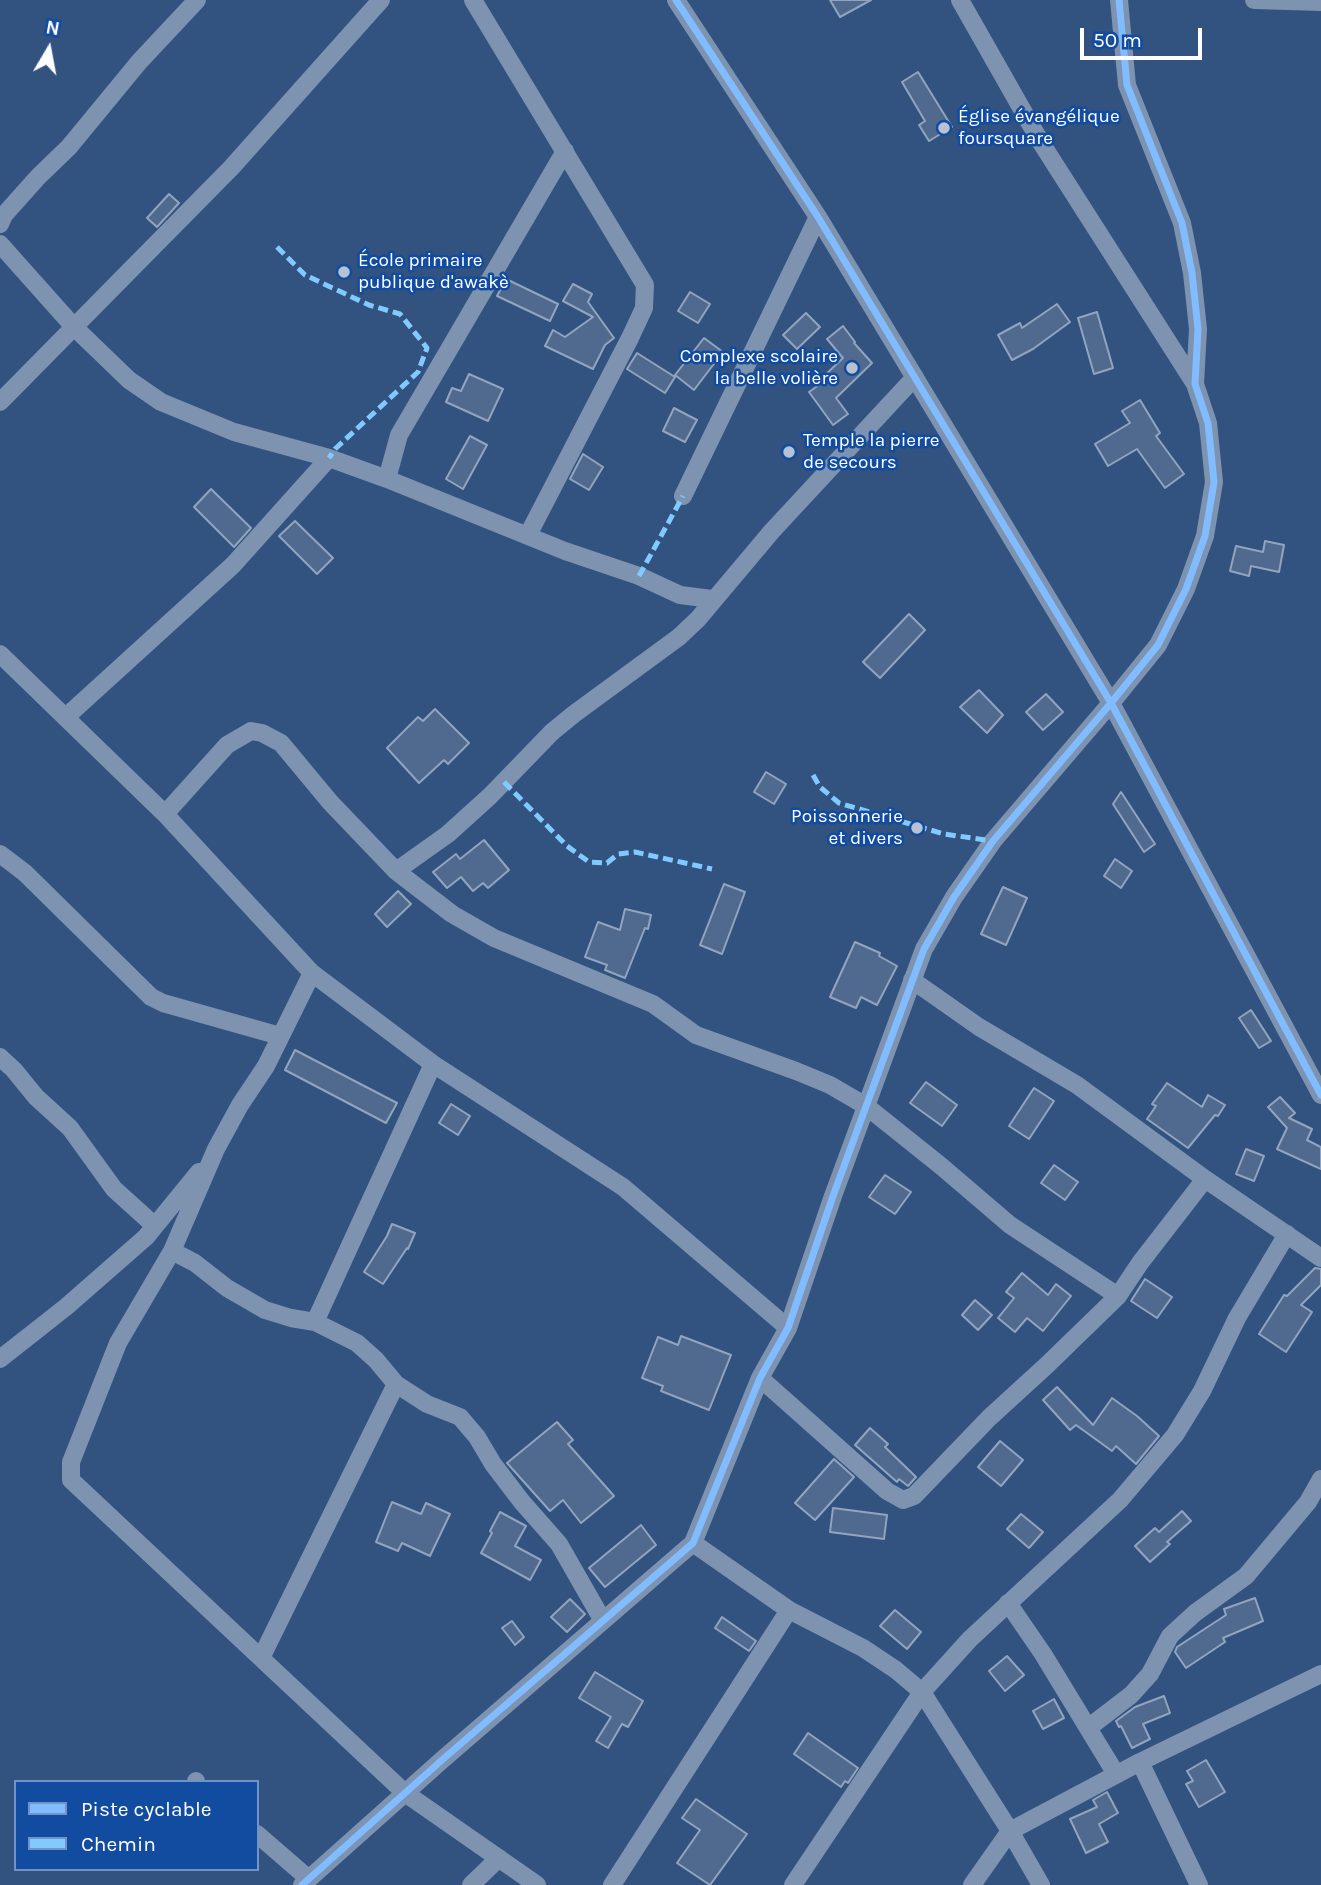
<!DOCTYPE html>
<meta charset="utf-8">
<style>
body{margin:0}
#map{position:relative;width:1321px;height:1885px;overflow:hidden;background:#325280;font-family:Karla,sans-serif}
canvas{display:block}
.legend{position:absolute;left:14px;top:1780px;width:245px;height:91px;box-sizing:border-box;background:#114ca1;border:2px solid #7094c7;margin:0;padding:9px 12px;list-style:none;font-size:21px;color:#fff}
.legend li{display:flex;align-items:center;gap:14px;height:35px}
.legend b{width:35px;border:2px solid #7094c7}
.north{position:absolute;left:14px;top:14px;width:70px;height:70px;-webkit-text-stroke:5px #114ca1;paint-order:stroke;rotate:10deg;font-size:19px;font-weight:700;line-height:28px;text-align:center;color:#fff}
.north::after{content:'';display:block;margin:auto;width:24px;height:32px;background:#fff;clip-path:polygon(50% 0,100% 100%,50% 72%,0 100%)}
.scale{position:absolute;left:1080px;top:28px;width:122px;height:32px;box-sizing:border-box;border:4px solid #fff;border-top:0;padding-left:9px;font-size:21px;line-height:24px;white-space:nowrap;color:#fff;-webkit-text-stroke:5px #114ca1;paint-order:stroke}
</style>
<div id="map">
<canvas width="1321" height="1885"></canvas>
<ul class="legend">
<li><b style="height:9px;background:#80bcff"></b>Piste cyclable</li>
<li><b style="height:9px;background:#80caff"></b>Chemin</li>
</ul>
<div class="north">N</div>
<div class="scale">50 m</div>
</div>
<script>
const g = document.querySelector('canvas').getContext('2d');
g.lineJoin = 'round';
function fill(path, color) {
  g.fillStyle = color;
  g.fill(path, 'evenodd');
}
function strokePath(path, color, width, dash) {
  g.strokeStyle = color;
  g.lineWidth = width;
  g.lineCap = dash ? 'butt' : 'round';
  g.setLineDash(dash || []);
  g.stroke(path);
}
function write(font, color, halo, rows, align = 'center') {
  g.font = font + ' Karla,sans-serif';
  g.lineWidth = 5;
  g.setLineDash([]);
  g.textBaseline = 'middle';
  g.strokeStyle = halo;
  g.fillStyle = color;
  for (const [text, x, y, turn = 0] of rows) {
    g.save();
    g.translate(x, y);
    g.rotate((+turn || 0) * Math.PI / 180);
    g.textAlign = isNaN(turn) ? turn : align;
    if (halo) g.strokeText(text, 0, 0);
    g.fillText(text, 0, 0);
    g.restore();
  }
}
const building = new Path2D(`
 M830,0H871L840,17Z
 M918,72L952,127L929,141L919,125L925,121L902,82Z
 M169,194L179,203L157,227L147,218Z
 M506,279L558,304L550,321L497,296Z
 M573,284L592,294L588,302L614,338L605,345L593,369L545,346L553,330L565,337L593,317L563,301Z
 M690,292L710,304L698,323L678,311Z
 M1057,304L1070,322L1033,349L1012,360L998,335L1020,323L1022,328Z
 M1097,312L1113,368L1094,374L1078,318Z
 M806,313L820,327L797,349L783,335Z
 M843,326L855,342L854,343L872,363L836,398L848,414L833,425L809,392L826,380L823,377L843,358L827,339Z
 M704,338L723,352L694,390L675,375Z
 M637,353L675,377L665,393L627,369Z
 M469,374L503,389L488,421L446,402L452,388L461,391Z
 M1140,400L1160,433L1156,436L1184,474L1165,488L1137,449L1108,466L1095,444L1130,423L1122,411Z
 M674,408L697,420L685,442L663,431Z
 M470,436L487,445L463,489L446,479Z
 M583,454L603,467L589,490L570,479Z
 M211,489L251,528L234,547L194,507Z
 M295,521L333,558L317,574L279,536Z
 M1265,541L1284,545L1279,572L1251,566L1249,576L1230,571L1236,546L1263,552Z
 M909,614L925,630L880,678L863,662Z
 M979,690L1003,715L987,733L960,707Z
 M1046,694L1063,712L1043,730L1026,712Z
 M435,709L469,743L448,764L444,760L419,783L387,748L418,717L423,721Z
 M766,772L786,784L774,804L754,792Z
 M1121,792L1155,844L1144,852L1113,804Z
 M484,840L509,870L488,888L483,883L473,891L461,877L447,888L433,872L456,854L460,859Z
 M1115,859L1132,871L1121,888L1104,876Z
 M724,884L745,892L722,954L700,945Z
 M1003,887L1027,898L1006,945L981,934Z
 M398,891L411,904L387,927L375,914Z
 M625,909L651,915L648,929L645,928L625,978L605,970L607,965L585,957L598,922L620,930Z
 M855,942L880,953L879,956L897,966L877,1005L861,997L856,1008L830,997Z
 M1251,1010L1271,1041L1259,1048L1239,1018Z
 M295,1050L397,1103L386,1123L285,1070Z
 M926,1082L957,1105L942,1126L910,1103Z
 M1167,1083L1202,1107L1208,1095L1225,1105L1218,1116L1215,1115L1188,1148L1147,1119L1156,1106L1152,1104Z
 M1034,1088L1054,1101L1029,1139L1009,1126Z
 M1280,1097L1295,1113L1289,1118L1312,1129L1307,1140L1321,1147V1169L1277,1149L1287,1128L1268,1107Z
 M451,1104L470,1116L458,1135L439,1123Z
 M1246,1149L1264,1156L1254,1181L1236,1174Z
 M1054,1165L1078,1182L1065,1200L1041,1183Z
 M885,1175L911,1192L895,1214L869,1197Z
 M392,1224L415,1233L408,1249L407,1248L383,1284L364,1272L387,1236Z
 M1315,1268L1321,1269V1285L1301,1305L1312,1312L1286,1352L1259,1334L1284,1295L1287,1296Z
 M1022,1273L1048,1295L1056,1284L1071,1296L1043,1331L1027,1318L1015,1332L998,1318L1014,1298L1006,1292Z
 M1145,1279L1172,1297L1157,1318L1131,1301Z
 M975,1300L992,1315L978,1330L962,1315Z
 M681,1336L731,1355L709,1410L661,1391L663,1386L642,1378L658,1337L678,1345Z
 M1057,1387L1093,1425L1112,1398L1137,1416L1159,1436L1136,1464L1116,1446L1112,1451L1076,1425L1070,1430L1043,1400Z
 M557,1422L573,1440L568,1444L614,1496L581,1523L563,1500L550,1511L507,1463Z
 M870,1428L888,1444L885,1447L916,1477L908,1486L899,1479L897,1482L855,1445Z
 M1000,1441L1023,1460L1001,1486L978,1467Z
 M834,1459L854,1477L815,1520L795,1503Z
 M392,1502L421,1514L426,1503L450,1514L430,1556L402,1543L398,1551L376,1542Z
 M833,1508L887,1515L884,1539L830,1532Z
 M1182,1511L1191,1521L1167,1542L1170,1544L1150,1562L1135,1546L1155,1528L1159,1532Z
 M500,1512L526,1526L515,1546L541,1560L530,1580L481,1553L492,1533L490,1531Z
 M1021,1514L1043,1532L1029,1548L1007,1529Z
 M641,1525L656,1545L605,1587L589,1568Z
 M1255,1598L1263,1621L1223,1638L1225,1642L1186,1668L1175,1652L1177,1647L1226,1615L1224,1609Z
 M570,1599L585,1614L567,1632L551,1617Z
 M895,1610L921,1632L907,1649L880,1626Z
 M722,1617L756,1641L749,1651L715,1628Z
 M512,1621L524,1637L515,1645L502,1628Z
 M1007,1656L1024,1675L1005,1691L989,1671Z
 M595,1672L643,1701L628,1727L622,1724L608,1748L596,1741L611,1717L579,1698Z
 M1164,1696L1170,1713L1143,1724L1150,1739L1132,1748L1121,1726L1119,1727L1116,1721L1135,1707Z
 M1054,1699L1064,1718L1043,1729L1033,1711Z
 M808,1733L858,1768L848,1783L845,1781L841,1787L794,1754Z
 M1206,1760L1225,1792L1199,1807L1186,1784L1193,1781L1187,1771Z
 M1107,1792L1118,1813L1099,1824L1108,1842L1086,1853L1070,1819L1097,1807L1093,1800Z
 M696,1799L747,1834L710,1885L677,1863L700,1830L682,1818Z`);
fill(building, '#4f6a8e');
strokePath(building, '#92a4be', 2);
strokePath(new Path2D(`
 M473,0L645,285L644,308L630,338L528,535
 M676,0L818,217L1111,703L1321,1095
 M960,0L1040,141L1195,384
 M1254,0L1321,2
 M0,224L4,215L38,177L69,147L139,62L197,0
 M0,244L74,327L129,380L161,402L234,432L329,458L387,479L565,551L639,576L680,595L712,599
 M0,402L231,168L381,0
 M387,479L399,435L565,151
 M683,496L818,217
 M0,654L165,814L312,973L433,1064L623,1187L788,1328
 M67,716L233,565L329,458
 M165,814L227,745L251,731L262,733L281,743L330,802L396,871L452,914L494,938L653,1004L696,1035L796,1071L830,1085L866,1106L941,1166L1010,1225L1118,1296
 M0,854L25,873L151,997L163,1003L280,1036
 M396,871L448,834L490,796L552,732L574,714L679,637L698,619L772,531L915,377
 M312,973L266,1066L240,1105L216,1149L172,1251L118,1343L71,1462V1480L405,1793L537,1885
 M912,980L979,1027L1077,1085L1205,1179L1321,1258
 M0,1057L14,1070L36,1097L70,1128L114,1189L155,1226
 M172,1251L195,1263L227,1288L265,1310L291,1318L315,1322L357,1343L376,1360L396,1384L427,1404L460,1417L477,1437L493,1464L522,1502L559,1544L603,1621
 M315,1322L433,1064
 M0,1359L66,1307L146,1237L199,1172
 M760,1378L887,1491L903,1500L914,1496L989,1418L1047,1365L1118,1296L1140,1263L1205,1179
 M693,1543L789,1610L863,1648L896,1670L922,1692L1010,1831L1041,1885
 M1008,1603L1043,1654L1116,1774
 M261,1658L396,1384
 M1088,1728L1131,1695L1150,1674L1170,1636L1195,1613L1246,1576L1308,1502L1321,1479
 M1140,1762L1199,1885
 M196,1781V1782
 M257,1834L309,1879
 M302,1885L442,1760L693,1543L760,1378L788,1328L833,1196L924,949L954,897L993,841L1111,703L1158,645L1186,589L1205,536L1214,482L1208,423L1195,384L1198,329L1192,273L1182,223L1127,85L1119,0
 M471,1885L499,1858
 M612,1885L789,1610
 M793,1885L922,1692L970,1639L1120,1500L1175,1435L1202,1391L1237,1318L1287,1234
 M972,1885L1010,1831L1140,1762L1321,1674`), '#7d93b0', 18);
strokePath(new Path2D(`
 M277,247L305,275L369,305L400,314L427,348L418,372L335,449L329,458
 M639,576L683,496
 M813,775L820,787L839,803L944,834L993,841
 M504,782L567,846L589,862L607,863L618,854L635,852L712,869`), '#80caff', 5, [10, 5]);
strokePath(new Path2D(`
 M676,0L818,217L1111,703L1321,1095
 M302,1885L442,1760L693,1543L760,1378L788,1328L833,1196L924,949L954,897L993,841L1111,703L1158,645L1186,589L1205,536L1214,482L1208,423L1195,384L1198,329L1192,273L1182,223L1127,85L1119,0`), '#80bcff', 7);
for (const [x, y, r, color] of [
 [944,128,7,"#b7c2d3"],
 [344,272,7,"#b7c2d3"],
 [852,368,7,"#b7c2d3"],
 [789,452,7,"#b7c2d3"],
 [917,828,7,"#b7c2d3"]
]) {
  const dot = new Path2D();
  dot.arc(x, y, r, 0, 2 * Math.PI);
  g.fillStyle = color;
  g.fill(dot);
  strokePath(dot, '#114ca1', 2.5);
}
write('19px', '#fff', '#114ca1', [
 ["Église évangélique",958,117],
 ["foursquare",958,139],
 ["École primaire",358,261],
 ["publique d'awakè",358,283],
 ["Complexe scolaire",838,357,"right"],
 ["la belle volière",838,379,"right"],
 ["Temple la pierre",803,441],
 ["de secours",803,463],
 ["Poissonnerie",903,817,"right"],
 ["et divers",903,839,"right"]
], 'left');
</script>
